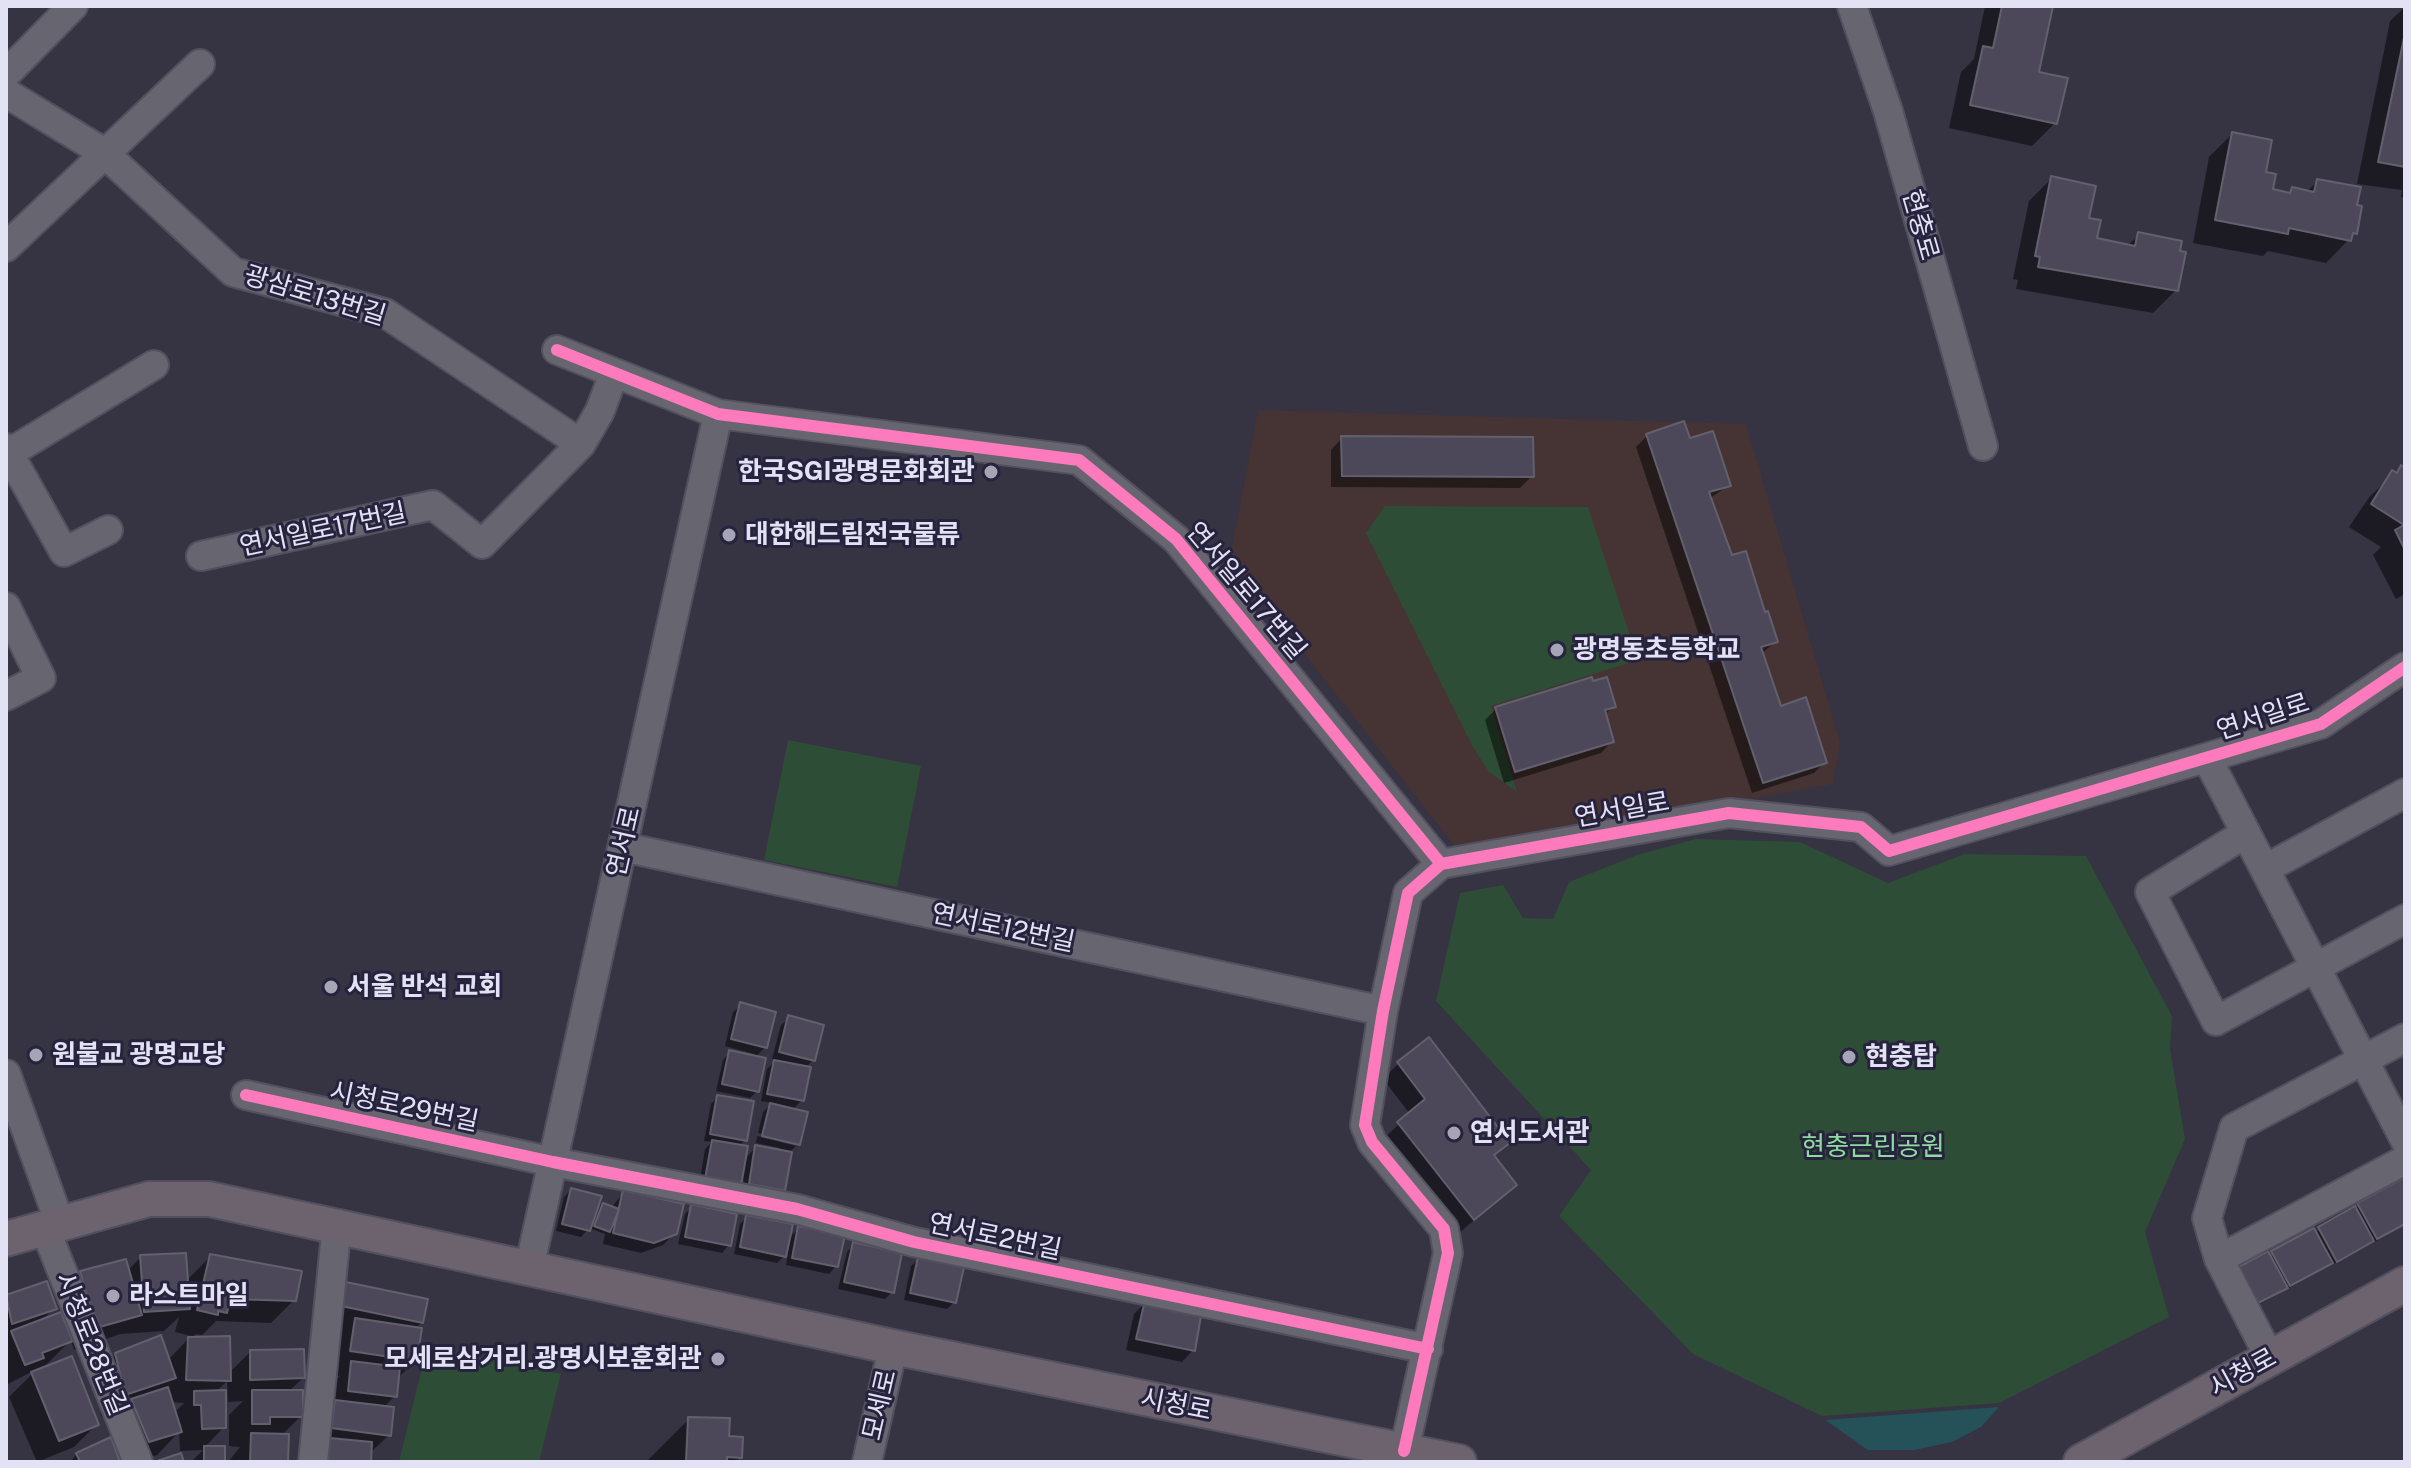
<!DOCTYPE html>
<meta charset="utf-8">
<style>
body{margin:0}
#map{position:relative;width:2411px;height:1468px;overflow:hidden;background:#363343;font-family:"Public Sans",sans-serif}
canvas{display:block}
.frame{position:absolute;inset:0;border:8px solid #e3e2f4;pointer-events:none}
</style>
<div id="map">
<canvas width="2411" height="1468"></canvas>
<div class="frame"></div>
</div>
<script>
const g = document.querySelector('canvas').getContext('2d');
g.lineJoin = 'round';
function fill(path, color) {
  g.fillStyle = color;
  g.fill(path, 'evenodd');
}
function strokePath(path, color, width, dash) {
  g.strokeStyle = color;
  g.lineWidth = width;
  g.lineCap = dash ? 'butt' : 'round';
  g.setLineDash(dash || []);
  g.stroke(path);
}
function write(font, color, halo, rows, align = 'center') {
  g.font = font + ' "Public Sans","Noto Sans KR",sans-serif';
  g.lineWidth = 6;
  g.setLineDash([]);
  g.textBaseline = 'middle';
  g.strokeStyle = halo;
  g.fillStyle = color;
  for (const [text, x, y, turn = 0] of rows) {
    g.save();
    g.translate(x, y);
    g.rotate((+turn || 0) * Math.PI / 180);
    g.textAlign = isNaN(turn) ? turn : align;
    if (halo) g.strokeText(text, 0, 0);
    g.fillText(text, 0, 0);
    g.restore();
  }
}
fill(new Path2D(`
 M1258,410L1746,424L1840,742L1833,784L1460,853L1230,558Z`), '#463334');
fill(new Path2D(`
 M1385,506L1588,507L1638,660L1491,706L1517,792L1489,772L1473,747L1366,533Z
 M788,740L921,766L897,887L764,860Z
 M1696,839L1800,842L1888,883L1965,854L2086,856L2172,1016L2170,1048L2185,1139L2145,1232L2169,1317L1999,1403L1822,1416L1693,1354L1559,1216L1591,1170L1436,1001L1460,893L1503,885L1523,918L1553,919L1569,882L1637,855Z
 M427,1347L561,1374L539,1462H399Z`), '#2e4d36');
fill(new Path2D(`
 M1999,1407L1981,1427L1952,1442L1914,1450H1868L1825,1420Z`), '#245258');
fill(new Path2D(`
 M1985,6H2051L2037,73L2055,123L2032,146L1949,128L1961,72L1974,59Z
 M2405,7V198L2401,197L2402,190L2357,184L2390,21Z
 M2232,134L2264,174L2271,191L2287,194L2292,189L2306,192L2318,181L2355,233L2326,263L2268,251L2263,256L2193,243L2209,157Z
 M2052,178L2086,219L2095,239L2127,246L2139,235L2176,290L2153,313L2016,289L2018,280L2013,279L2029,201Z
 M1648,435L1689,441L1729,485L1709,499L1730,558L1775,642L1761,654L1779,708L1825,762L1814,773L1752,793L1636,447Z
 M1342,438L1532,476L1520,488L1331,487V450Z
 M2401,468L2405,470V594L2396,599L2373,555L2381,547L2349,527L2370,496Z
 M1614,706L1604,715L1612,741L1601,753L1504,783L1485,720L1496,709Z
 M741,1005L765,1047L755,1058L757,1091L750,1098L716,1091L723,1060L730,1052L753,1057L754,1054L725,1046L733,1012Z
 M789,1018L813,1060L805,1068L802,1100L792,1110L798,1144L790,1152L783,1190L776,1197L742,1191L744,1180L732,1192L699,1186L705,1149L712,1142L704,1141L711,1104L718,1097L745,1140L738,1147L744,1160L756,1147L779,1152L780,1148L756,1143L757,1136L796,1146V1141L758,1133L763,1112L772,1103L761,1101L767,1069L776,1060L772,1059L781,1025Z
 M1399,1063L1508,1143L1493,1157L1515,1185L1458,1234L1383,1139L1410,1114L1383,1079Z
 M2405,1179V1225L2245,1312L2273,1253L2314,1233Z
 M571,1190L591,1223L594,1224L604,1205L611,1208L624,1192L675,1233L663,1245L641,1253L603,1244L605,1234L589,1228L581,1237L556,1231L564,1197Z
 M692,1207L729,1245L722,1253L678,1244L685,1214Z
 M747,1217L788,1239L799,1228L836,1266L829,1274L786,1265L788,1252L777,1263L734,1254L740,1224Z
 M854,1244L892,1292L885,1299L838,1289L847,1252Z
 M211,1256L294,1300L271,1323L216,1321L202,1335L196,1334L191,1339L228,1374L250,1352L303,1378L288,1392L301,1416L282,1435L286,1462H228L240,1447L229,1446V1415L243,1401L228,1402L227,1381L216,1392L224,1427L204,1448H223V1462H191L203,1450L180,1451L179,1432L157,1455L133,1462L123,1410L102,1417L93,1378L116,1355L168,1360L191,1336L175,1332L179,1317L164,1331L120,1334L74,1350L71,1340L47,1364L6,1385V1297L45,1283L54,1308L41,1321L63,1313L58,1296L81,1273L127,1271L141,1257L186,1281ZM171,1402L184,1403L174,1413Z
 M919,1259L954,1302L947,1309L904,1300L911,1266Z
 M347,1284L422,1322L415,1329V1361L397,1379L395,1396L383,1408L389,1435L369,1454V1462H309L329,1386L340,1376L328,1374L333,1343L343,1334L319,1329L324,1307Z
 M1146,1302L1193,1350L1182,1362L1126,1350L1134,1314Z
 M32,1374L97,1424L74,1447L37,1462L9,1397Z
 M689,1419L726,1438L740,1457L735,1462H646Z
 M77,1454L118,1462H70Z`), '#0007');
const building = new Path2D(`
 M2002,6H2053L2039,72L2068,78L2057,124L1970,105L1983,46L1993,48Z
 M2405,33V167L2378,162Z
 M2232,132L2272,140L2266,172L2276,174L2273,189L2290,193L2292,187L2314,192L2317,179L2361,187L2357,205L2362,206L2357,234L2353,233L2351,241L2289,228L2288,234L2215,220Z
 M2051,176L2096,186L2089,218L2101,220L2097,238L2135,246L2138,232L2182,241L2180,251L2186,252L2178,291L2038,267L2040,257L2035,256Z
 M1684,421L1690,438L1713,431L1731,486L1709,492L1732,555L1746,551L1765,612L1768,611L1778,642L1761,647L1781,706L1806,697L1827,763L1763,783L1646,434Z
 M1341,436L1533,437L1534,477L1342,476Z
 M2401,465L2405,468V550L2395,530L2404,525L2371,504L2392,470L2397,473Z
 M1592,677L1593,681L1607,677L1616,707L1605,710L1614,742L1515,772L1495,707Z
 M740,1002L776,1012L767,1048L731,1039Z
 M788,1015L824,1025L815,1061L779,1052Z
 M1429,1037L1510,1143L1494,1155L1517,1185L1474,1220L1397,1122L1425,1099L1397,1062Z
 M729,1050L766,1058L759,1092L722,1084Z
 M774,1060L811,1067L804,1101L767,1094Z
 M717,1095L754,1101L747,1141L710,1134Z
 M770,1103L808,1112L800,1145L762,1136Z
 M712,1140L748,1146L741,1186L705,1179Z
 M755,1145L792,1152L785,1191L749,1184Z
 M2405,1177V1224L2377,1239L2357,1203Z
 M571,1188L602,1196L590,1231L562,1224Z
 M623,1190L684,1204L677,1234L654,1243L613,1233Z
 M603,1203L619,1209L610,1232L594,1226Z
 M691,1204L737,1214L731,1246L685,1237Z
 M2355,1206L2374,1241L2337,1262L2318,1227Z
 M746,1215L793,1224L786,1257L740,1247Z
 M798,1226L845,1235L838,1267L792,1258Z
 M2314,1228L2333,1263L2290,1286L2271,1251Z
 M853,1242L902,1253L894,1293L844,1282Z
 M2268,1251L2288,1288L2252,1306L2233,1270Z
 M186,1253L190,1309L144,1312L140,1255Z
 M210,1254L302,1271L296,1301L230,1299L227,1313L218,1311V1315L197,1310Z
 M918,1257L964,1267L956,1303L910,1293Z
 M126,1259L142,1315L96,1328L80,1271Z
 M47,1281L57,1309L12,1324L6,1295Z
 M346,1282L428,1299L423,1323L341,1306Z
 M1145,1300L1202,1310L1195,1351L1136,1339Z
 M61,1312L73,1341L42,1353L44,1358L25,1365L11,1331Z
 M355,1318L422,1328L417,1361L350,1351Z
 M161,1335L176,1378L125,1395L115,1353Z
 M230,1336L231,1381L186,1380L188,1337Z
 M304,1349L305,1378L250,1380V1350Z
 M72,1356L99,1425L59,1441L31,1372Z
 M351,1361L400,1367L397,1397L348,1391Z
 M168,1387L182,1432L149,1442L131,1399Z
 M226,1390V1428L202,1429L201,1405H194V1391Z
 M252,1390H303V1417H270V1424H252Z
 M335,1400L394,1407L391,1436L331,1428Z
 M688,1417L730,1418L729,1436L743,1437L742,1458L727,1457V1462H686Z
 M251,1433L289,1434L288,1462H250Z
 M111,1437L120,1462H80L76,1453Z
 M330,1438L372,1442L371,1462H327Z
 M204,1446H225V1462H204Z
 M181,1453L184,1462H154Z`);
fill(building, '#4c485a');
strokePath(building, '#62606d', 2);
const minor = new Path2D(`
 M1852,6L1888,111L1983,446
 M6,74L73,6
 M6,93L103,152L233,272L385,313L581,444
 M6,247L200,64
 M557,350L718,414L1079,460L1176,539L1441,864
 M6,448L64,552L108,530
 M6,455L154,365
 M201,556L433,505L482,544L581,444L600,411L614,373
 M6,607L41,678L6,696
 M2207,758L2405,1140
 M2246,833L2150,892L2216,1021L2405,919
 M623,847L1383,1011
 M2265,869L2405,793
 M6,1074L59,1221
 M246,1095L553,1162L797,1209L914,1242L1428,1349
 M44,1226L138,1462
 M2219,1259L2405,1160
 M529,1269L718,414
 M2270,1358L2219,1259L2207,1218L2234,1128L2405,1038
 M1404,1451L1448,1253L1444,1229L1372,1142L1365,1125L1383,1011L1408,893L1441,864L1729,813L1861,827L1889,851L2321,724L2405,667
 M313,1462L337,1224
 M867,1462L893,1347`);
const major = new Path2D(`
 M6,1239L149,1199H209L893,1347L1459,1462
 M2081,1462L2405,1284`);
strokePath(minor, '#52505e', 32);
strokePath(major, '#52505e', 38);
strokePath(minor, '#676570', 28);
strokePath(major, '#6c636e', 34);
strokePath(new Path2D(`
 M557,350L718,414L1079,460L1176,539L1441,864
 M246,1095L553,1162L797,1209L914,1242L1428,1349
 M1404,1451L1448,1253L1444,1229L1372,1142L1365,1125L1383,1011L1408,893L1441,864L1729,813L1861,827L1889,851L2321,724L2405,667`), '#fd7abc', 12);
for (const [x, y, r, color] of [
 [991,472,8,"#a6a5b6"],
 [729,535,8,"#a6a5b6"],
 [1557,650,8,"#a6a5b6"],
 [331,987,8,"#a6a5b6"],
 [36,1055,8,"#a6a5b6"],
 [1849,1057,8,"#a6a5b6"],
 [1454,1133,8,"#a6a5b6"],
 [113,1296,8,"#a6a5b6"],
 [718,1359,8,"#a6a5b6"]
]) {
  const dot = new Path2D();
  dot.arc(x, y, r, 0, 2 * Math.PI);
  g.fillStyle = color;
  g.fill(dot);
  strokePath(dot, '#27233e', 3);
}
write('26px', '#e3e2f4', '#27233e', [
 ["현충로",1920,225,74],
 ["광삼로13번길",315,296,17],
 ["연서일로17번길",323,530,-12],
 ["연서일로17번길",1246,591,50],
 ["연서일로",2263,717,-18],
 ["연서일로",1622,810,-10],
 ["연서로",624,842,-77],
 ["연서로12번길",1003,928,12],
 ["시청로29번길",404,1107,12],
 ["연서로2번길",995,1237,12],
 ["시청로28번길",91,1344,68],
 ["시청로",2243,1373,-29],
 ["모세로",880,1405,-77],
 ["시청로",1176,1405,11]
]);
write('bold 26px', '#e3e2f4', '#27233e', [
 ["한국SGI광명문화회관",975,472,"right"],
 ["대한해드림전국물류",745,535],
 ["광명동초등학교",1573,650],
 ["서울 반석 교회",347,987],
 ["원불교 광명교당",52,1055],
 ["현충탑",1865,1057],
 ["연서도서관",1470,1133],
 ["라스트마일",129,1296],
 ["모세로삼거리.광명시보훈회관",702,1359,"right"]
], 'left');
write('26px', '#8cdd9b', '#27233e', [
 ["현충근린공원",1873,1147]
]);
</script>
